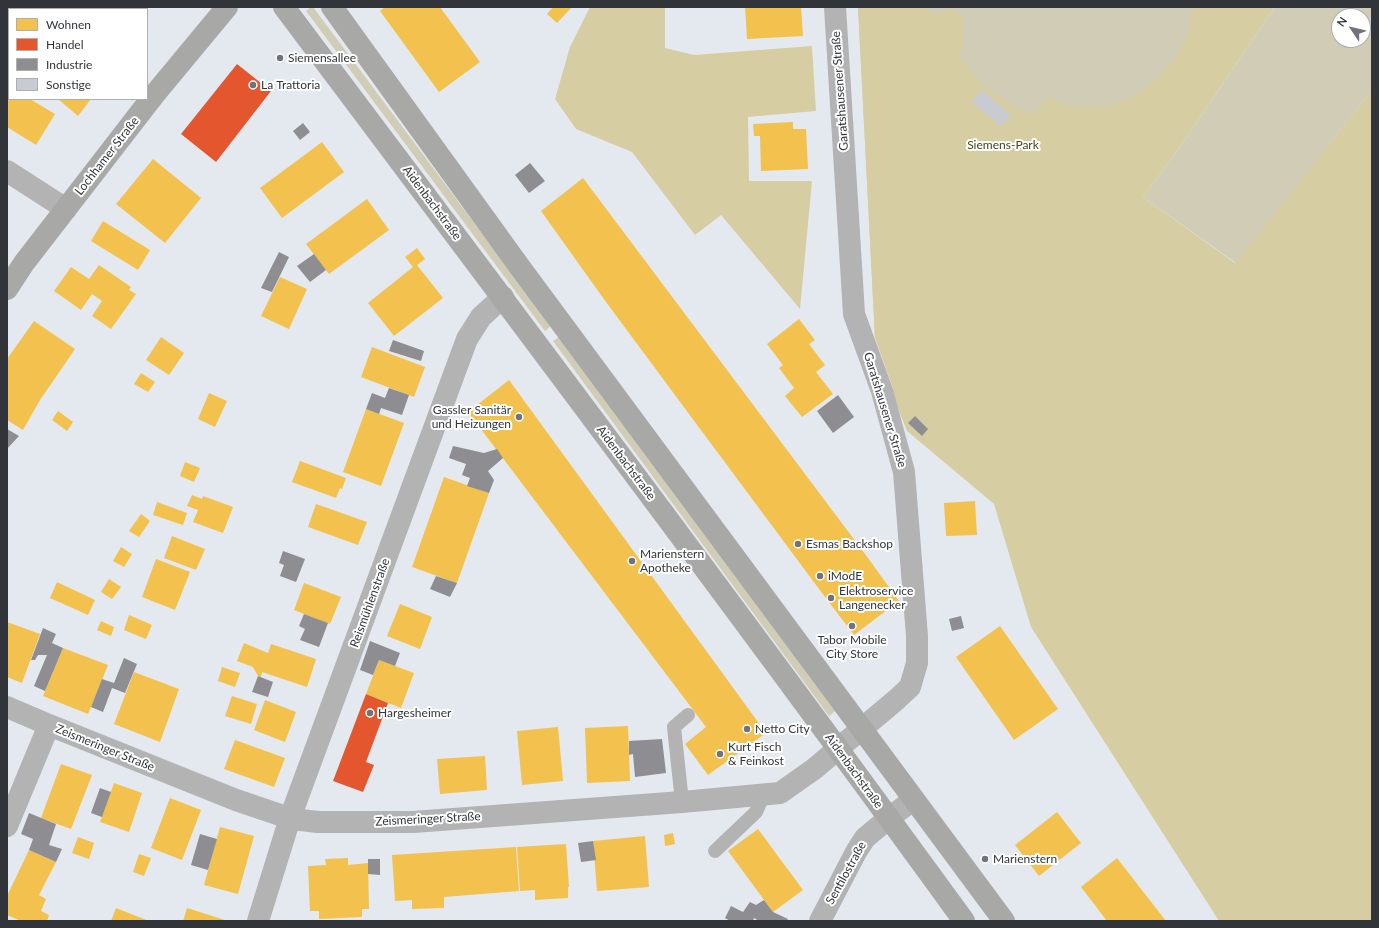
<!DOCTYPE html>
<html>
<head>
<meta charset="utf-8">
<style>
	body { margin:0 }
	#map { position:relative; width:1379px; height:928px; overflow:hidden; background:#e4e9f0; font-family:Lato,sans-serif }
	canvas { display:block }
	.frame { position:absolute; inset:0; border:8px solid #31353a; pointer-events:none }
	.legend { position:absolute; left:8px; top:8px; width:140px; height:92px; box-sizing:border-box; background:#fff; border:1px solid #adaeb0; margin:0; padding:5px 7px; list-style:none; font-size:12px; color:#31353a }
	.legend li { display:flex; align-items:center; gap:8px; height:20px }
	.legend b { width:20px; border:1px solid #adaeb0 }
	.north { position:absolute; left:1331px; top:8px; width:40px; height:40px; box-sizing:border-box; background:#fff; border:1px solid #adaeb0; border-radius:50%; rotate:305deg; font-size:11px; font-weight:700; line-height:16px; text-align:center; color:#31353a }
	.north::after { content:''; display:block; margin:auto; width:14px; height:18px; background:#70747a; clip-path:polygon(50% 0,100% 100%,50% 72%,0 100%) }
</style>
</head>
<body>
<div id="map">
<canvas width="1379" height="928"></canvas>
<div class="frame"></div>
<ul class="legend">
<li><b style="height:11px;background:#f2c14e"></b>Wohnen</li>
<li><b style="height:11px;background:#e4572e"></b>Handel</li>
<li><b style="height:11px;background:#8d8d92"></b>Industrie</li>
<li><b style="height:11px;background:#c8ccd2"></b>Sonstige</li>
</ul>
<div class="north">N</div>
</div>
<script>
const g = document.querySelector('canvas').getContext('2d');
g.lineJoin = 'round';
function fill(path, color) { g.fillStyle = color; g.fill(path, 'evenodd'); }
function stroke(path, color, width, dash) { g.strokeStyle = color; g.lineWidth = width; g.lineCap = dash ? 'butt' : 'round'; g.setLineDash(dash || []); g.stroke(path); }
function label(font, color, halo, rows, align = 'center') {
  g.font = font + ' Lato,sans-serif'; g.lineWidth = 4; g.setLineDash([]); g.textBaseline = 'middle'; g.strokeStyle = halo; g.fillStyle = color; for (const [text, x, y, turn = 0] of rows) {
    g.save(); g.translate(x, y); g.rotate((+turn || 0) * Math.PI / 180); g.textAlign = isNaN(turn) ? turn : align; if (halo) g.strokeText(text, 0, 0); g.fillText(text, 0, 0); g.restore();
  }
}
const green = new Path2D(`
	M311 7H313L551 326 545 331 306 11Z
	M858 7H1262L875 338Z
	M1275 7H1372V90L1236 263 1143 197 1179 148ZM1339 16H1363V40H1339Z
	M559 337 835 711 829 716 553 341Z`);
const forest = new Path2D(`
	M590 7H665V48L694 55 812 46 816 111 748 117 749 181H812L800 309 721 215 695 235 632 152 576 129 555 99 570 47Z
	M858 7H928L931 15 953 8 964 19 961 58 984 86 1030 115 1049 97 1069 105 1104 107 1133 97 1157 78 1177 56 1188 33 1193 7H1275L1179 148 1143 197 1235 263 1372 90V921H1219L1031 627 994 504 907 431 893 396V388L875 338Z`);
const homes = new Path2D(`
	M77 7H118L121 9H75Z
	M385 7H440L480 62 439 92 380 11Z
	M553 7H572L557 23 547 14Z
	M745 7H801L803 36 747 39Z
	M7 85 9 86V99H30L55 114 36 145 7 127Z
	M58 99H91L78 116Z
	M793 122V129H806L808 169 761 171 760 136H754L753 124Z
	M322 142 344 172 282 218 260 188Z
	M153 159 201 198 165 243 116 204Z
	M583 178 868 558 899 601 854 635 822 593 692 418 606 302 541 211Z
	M367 199 389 230 329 274 306 244Z
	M103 221 150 250 138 270 91 241Z
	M417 248 425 259 417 265 443 298 394 336 368 303 413 267 405 257Z
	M99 265 131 287 129 290 136 294 111 329 92 316 102 301 92 294 81 310 54 291 71 267 89 279Z
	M280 277 307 289 289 329 261 316Z
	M799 319 815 340 809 344 825 365 816 372 833 394 802 417 785 396 794 388 779 368 783 365 767 344Z
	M34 321 75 349 40 400 23 430 7 420V359Z
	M161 337 184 353 169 375 146 360Z
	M372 347 425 367 414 397 361 377Z
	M141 373 155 382 148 392 134 384Z
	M509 380 766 733 708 775 685 744 706 727 468 412Z
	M209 393 227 401 215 427 198 419Z
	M366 409 404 423 381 486 343 472Z
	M58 411 73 422 67 431 52 420Z
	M300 461 346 478 342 489 340 488 336 498 292 482Z
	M185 462 200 468 194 482 180 476Z
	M444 477 489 493 457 583 412 567Z
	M192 495 202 499 203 496 233 507 223 533 193 522 198 510 187 506Z
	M975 501 977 535 946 536 944 503Z
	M157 502 187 513 183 525 153 515Z
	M316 504 367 522 358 545 308 527Z
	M141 514 150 521 139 537 129 531Z
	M172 536 205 549 196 570 164 558Z
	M121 547 132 554 124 567 113 561Z
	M156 559 190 572 175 610 142 597Z
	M109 579 121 587 112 599 101 592Z
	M57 582 95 600 88 615 50 598Z
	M304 583 341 597 330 624 294 610Z
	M400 604 432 617 420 649 387 636Z
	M129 615 152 625 146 639 124 630Z
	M101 621 114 627 111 636 97 630Z
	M7 622 40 634 22 683 7 677Z
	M1000 626 1058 709 1014 740 956 657Z
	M244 643 268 653 271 644 316 659 307 687 262 672 261 677 258 676 253 667 237 661Z
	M63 648 108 665 88 714 43 696Z
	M379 660 414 673 401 708 366 694Z
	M222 667 240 673 235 687 218 681Z
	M134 672 179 689 160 742 114 724Z
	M232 696 257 704 251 724 225 716Z
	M265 700 296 712 285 742 254 730Z
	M628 726 630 781 587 783 585 728Z
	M558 727 563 781 522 785 517 731Z
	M235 740 285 758 274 787 224 769Z
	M485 756 487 790 440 794 437 759Z
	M61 764 92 775 71 829 41 818Z
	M114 783 142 793 129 832 100 822Z
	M170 798 201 810 182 860 151 848Z
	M1057 812 1081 843 1039 876 1015 845Z
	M220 827 254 836 238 894 204 885Z
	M758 829 803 890 773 912 728 851Z
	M673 833 675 844 665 846 664 835Z
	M645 836 649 887 597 891 593 841Z
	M78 837 94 843 89 859 72 853Z
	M566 844 569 887H568V898L535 900V890L520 891 517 847Z
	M516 847 519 891 444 897V908L412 909V900L395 901 392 855Z
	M29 850 56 862 39 895 46 899 41 911 49 915 47 921H21L7 915V896Z
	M139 854 151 858 144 876 133 872Z
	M348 858V865L368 863 369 909H362V917L319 919V911H310L308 866 326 865 325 859Z
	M1117 858 1166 921H1107L1081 887Z
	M116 908 149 921H111Z
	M187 908 228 921H183Z`);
const shops = new Path2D(`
	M237 64 271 91 216 162 181 134Z
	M366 694 388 703 366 762 374 765 363 792 333 781Z`);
const industry = new Path2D(`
	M303 123 310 132 300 140 293 131Z
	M530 163 545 181 529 193 515 175Z
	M279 252 289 257 272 292 261 288Z
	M314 254 326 270 310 282 297 266Z
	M393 340 424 351 421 361 389 351Z
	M389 388 409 395 402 415 381 408 379 414 366 409 372 393 385 398Z
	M838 395 854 417 833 433 817 411Z
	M915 416 928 429 922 436 908 423Z
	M7 429 19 436 7 449Z
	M453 446 484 453 497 449 503 458 488 471 494 480 489 493 467 486 470 478 462 475 466 464 449 458Z
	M283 551 305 559 296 582 280 576 284 565 279 563Z
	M436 576 457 583 450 597 430 589Z
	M304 614 328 623 319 647 300 640 305 629 299 626Z
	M961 616 964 628 952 631 949 619Z
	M43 628 56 634 52 643 63 648 45 691 34 686 47 655H38L35 660H31Z
	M370 641 400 653 395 666 379 660 373 675 360 670Z
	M124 658 137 664 125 693 112 688 103 712 91 707 102 679 114 683Z
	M258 676 273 682 268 697 252 692Z
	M662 739 666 773 635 777 633 754 629 755V741Z
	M100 788 111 792 102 817 91 813Z
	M29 813 56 824 49 845 62 849 56 862 29 850 33 839 21 834Z
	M200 834 217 839 208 870 191 865Z
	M593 841 596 860 581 862 578 843Z
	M368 859H380V875L368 874Z
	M764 900 773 912 788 919 787 921H759L754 918 753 921H730L725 918 731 906 743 912 750 902 756 905Z`);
const building = new Path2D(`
	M982 90 1011 115 1001 126 972 102Z`);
const lane = new Path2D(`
	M682 802 674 727 688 715
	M715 851 756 812 764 794`);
const street = new Path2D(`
	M7 171 66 209
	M7 707 49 725 236 800 292 819 318 822H413L682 802 780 793 814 769 896 700 910 687 917 663V636L904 472 882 391 854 314 835 7
	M7 826 49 725
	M258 921 290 818 467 339 481 317 503 297
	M820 921 856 852 865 838 889 818 913 800`);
const secondary = new Path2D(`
	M284 7C512 311 741 614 964 921
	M332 7 519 266 1004 921
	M7 289 24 263 154 95 227 7`);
const markers = [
	[280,58,4,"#70747a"],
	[253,85,4,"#70747a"],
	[519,417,4,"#70747a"],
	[798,544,4,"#70747a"],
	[632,561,4,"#70747a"],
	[820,576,4,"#70747a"],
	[831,598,4,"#70747a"],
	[852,626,4,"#70747a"],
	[370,713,4,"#70747a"],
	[747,729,4,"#70747a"],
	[720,754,4,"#70747a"],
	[985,859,4,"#70747a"]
];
const poiNames = [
	["Siemensallee",288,58],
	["La Trattoria",261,85],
	["Gassler Sanitär",511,410,"right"],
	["und Heizungen",511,424,"right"],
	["Esmas Backshop",806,544],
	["Marienstern",640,554],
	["Apotheke",640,568],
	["iModE",828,576],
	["Elektroservice",839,591],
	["Langenecker",839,605],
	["Tabor Mobile",852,640,"center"],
	["City Store",852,654,"center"],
	["Hargesheimer",378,713],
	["Netto City",755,729],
	["Kurt Fisch",728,747],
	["& Feinkost",728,761],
	["Marienstern",993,859]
];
const streetNames = [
	["Garatshausener Straße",840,91,-94],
	["Lochhamer Straße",107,156,-52],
	["Aidenbachstraße",432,203,53],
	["Garatshausener Straße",885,410,73],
	["Aidenbachstraße",626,463,53],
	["Reismühlenstraße",370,603,-70],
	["Zeismeringer Straße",105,748,22],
	["Aidenbachstraße",854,771,54],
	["Zeismeringer Straße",428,819,-3],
	["Sentilostraße",846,873,-61]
];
const parkNames = [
	["Siemens-Park",1003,145]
];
fill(green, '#d1ccb5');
fill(forest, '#d6cea2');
fill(homes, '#f2c14e');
fill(shops, '#e4572e');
fill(industry, '#8d8d92');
fill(building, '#c8ccd2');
stroke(lane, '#b2b3b2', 14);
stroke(street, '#b2b3b2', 22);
stroke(secondary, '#a8a8a7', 22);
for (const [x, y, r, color] of markers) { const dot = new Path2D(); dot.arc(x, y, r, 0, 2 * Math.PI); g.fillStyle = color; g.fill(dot); stroke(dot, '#fff', 1.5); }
label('12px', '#31353a', '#fff', poiNames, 'left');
label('12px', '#31353a', '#fff', streetNames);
label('12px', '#49411c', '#fff', parkNames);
</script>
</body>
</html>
